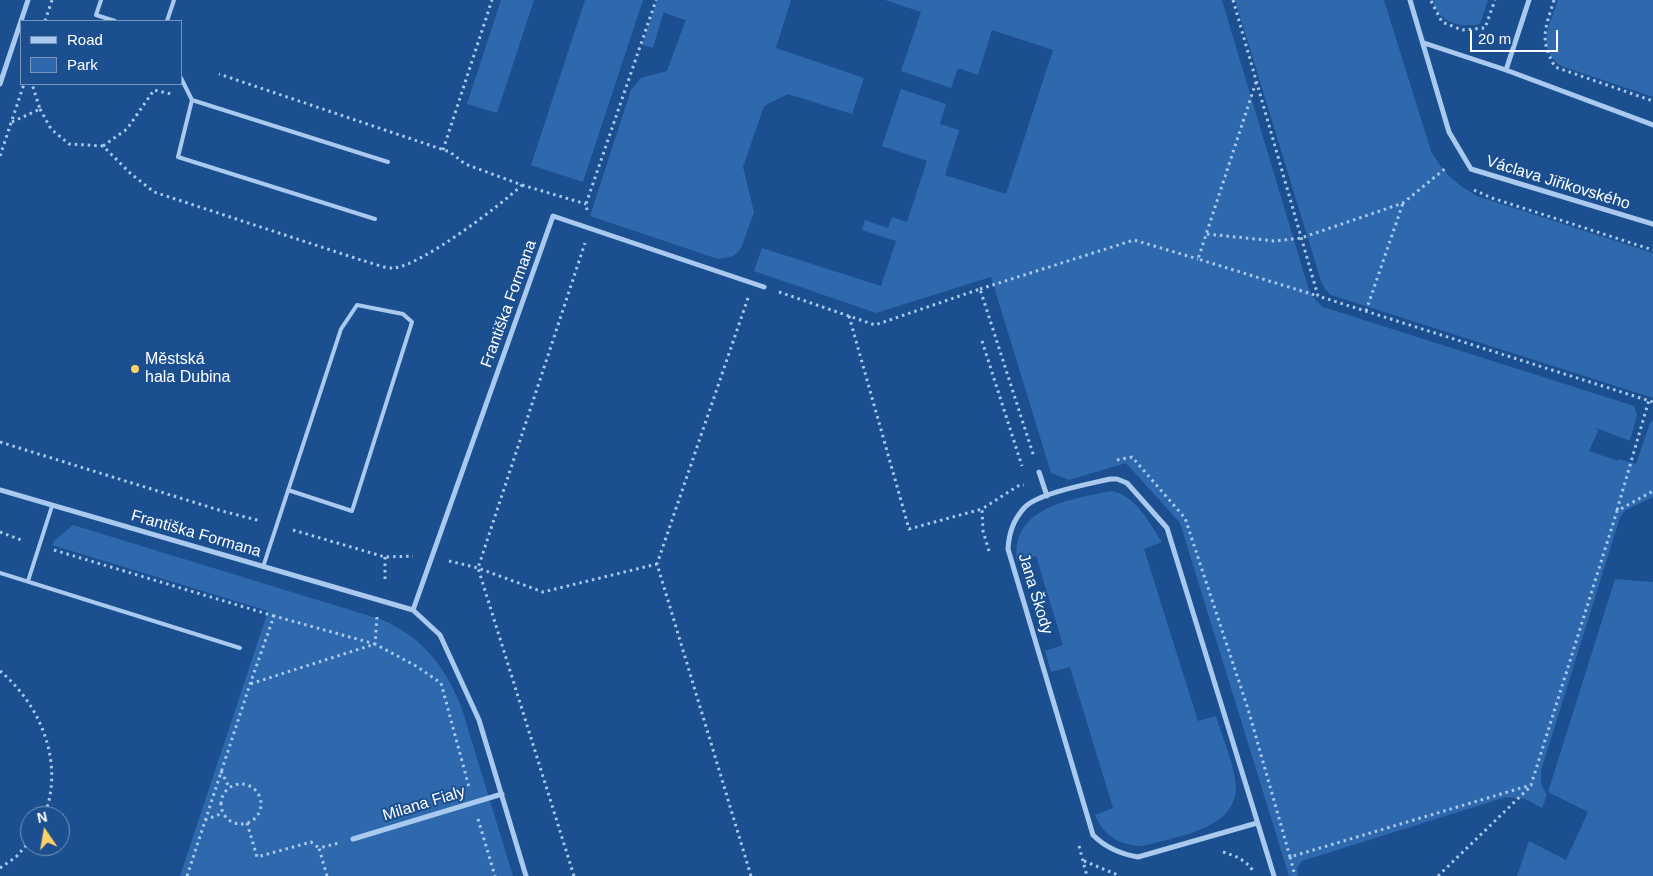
<!DOCTYPE html>
<html>
<head>
<meta charset="utf-8">
<style>
	body { margin:0 }
	#map { position:relative; width:1653px; height:876px; overflow:hidden; background:#1b4f8f; font-family:Arial,sans-serif }
	canvas { display:block }
	.legend { position:absolute; left:20px; top:20px; width:162px; height:65px; box-sizing:border-box; background:#1b4f8f; border:1px solid #7695bc; margin:0; padding:6px 9px; list-style:none; font-size:15px; color:#fff }
	.legend li { display:flex; align-items:center; gap:10px; height:25px }
	.legend b { width:25px; border:1px solid #7695bc }
	.north { position:absolute; left:20px; top:806px; width:50px; height:50px; box-sizing:border-box; background:#1b4f8f; border:1px solid #7695bc; border-radius:50%; rotate:348deg; font-size:14px; font-weight:700; line-height:20px; text-align:center; color:#fff }
	.north::after { content:''; display:block; margin:auto; width:18px; height:22px; background:#ffd166; clip-path:polygon(50% 0,100% 100%,50% 72%,0 100%) }
	.scale { position:absolute; left:1470px; top:30px; width:88px; height:22px; box-sizing:border-box; border:2px solid #fff; border-top:0; padding-left:6px; font-size:15px; line-height:18px; white-space:nowrap; color:#fff; -webkit-text-stroke:4px #1b4f8f; paint-order:stroke }
</style>
</head>
<body>
<div id="map">
<canvas width="1653" height="876"></canvas>
<ul class="legend">
<li><b style="height:6px;background:#a9c9ee"></b>Road</li>
<li><b style="height:14px;background:#2e69ad"></b>Park</li>
</ul>
<div class="north">N</div>
<div class="scale">20 m</div>
</div>
<script>
const g = document.querySelector('canvas').getContext('2d');
g.lineJoin = 'round';
function fill(path, color) { g.fillStyle = color; g.fill(path, 'evenodd'); }
function stroke(path, color, width, dash) { g.strokeStyle = color; g.lineWidth = width; g.lineCap = dash ? 'butt' : 'round'; g.setLineDash(dash || []); g.stroke(path); }
function label(font, color, halo, rows, align = 'center') {
  g.font = font + ' Arial,sans-serif'; g.lineWidth = 4; g.setLineDash([]); g.textBaseline = 'middle'; g.strokeStyle = halo; g.fillStyle = color; for (const [text, x, y, turn = 0] of rows) {
    g.save(); g.translate(x, y); g.rotate((+turn || 0) * Math.PI / 180); g.textAlign = isNaN(turn) ? turn : align; if (halo) g.strokeText(text, 0, 0); g.fillText(text, 0, 0); g.restore();
  }
}
const green = new Path2D(`
	M501 0H534L497 113 467 104Z
	M585 0H643L583 182 531 165Z
	M657 0H791L776 48 864 78 852 114 788 94 764 106 743 167 754 212 742 246 738 252 733 256 718 259 590 216 631 90 641 78 667 71 686 19 685 20 665 13 664 11 653 48 642 45Z
	M885 0H1222L1308 287C1312 296 1316 301 1323 307L1634 406 1637 415 1630 441 1596 428 1598 431 1589 451 1618 461 1619 459 1636 464 1650 423 1653 420V497L1626 510 1620 517 1541 771V784L1547 795 1542 808 1525 799 1506 797 1302 861 1297 868 1298 876H1289L1180 523 1126 463 1069 480 1051 473 991 277 876 313 754 271 762 248 881 286 896 241 862 230 865 220 888 228 892 217 907 222 927 161 882 146 901 89 946 104 940 124 959 130 945 175 1006 194 1053 50 992 30 978 75 958 68 951 88 901 71 921 12Z
	M1235 0H1384L1431 151C1444 174 1455 183 1477 196L1653 253V398L1331 295 1325 289 1321 281Z
	M1432 0H1488L1480 24C1459 28 1439 23 1432 0Z
	M1558 0H1653V97L1561 66C1535 48 1550 24 1558 0Z
	M1111 491C1136 495 1149 523 1162 542L1144 549 1198 721 1216 716C1222 736 1232 759 1235 779 1244 829 1177 836 1143 846 1120 846 1104 836 1095 815L1113 808 1070 667 1051 672 1045 651 1063 645 1036 556 1017 561C1010 507 1072 499 1111 491Z
	M73 525 383 620C424 639 444 665 461 706L513 876H180L268 611 52 545 55 540Z
	M1615 579 1653 582V876H1517L1529 841 1566 860 1588 812 1548 792Z`);
const path = new Path2D(`
	M1233 0 1318 296 1653 402
	M1554 0C1545 30 1539 38 1555 67L1653 101
	M1431 1 1442 22 1462 30 1485 28 1495 0
	M45 21 52 0
	M1256 82 1198 259 1318 296
	M40 109 51 129 69 144 103 146 130 173 154 192 361 260C369 262 386 269 394 268 422 265 501 205 522 185L465 164 450 152 219 74
	M12 122 40 109 32 84
	M103 146 127 129 154 90 171 94
	M443 150 492 0
	M0 156 24 84
	M522 185 586 204
	M1474 190 1492 198 1653 250
	M587 210 586 204 656 0
	M1207 234 1275 241 1301 238 1403 203 1447 167
	M980 289 1134 240 1198 259
	M779 292 875 325 980 289 1034 457
	M748 298 657 564 751 876
	M1366 311 1403 203
	M849 316 909 529 982 509
	M982 341 1022 466
	M0 442 222 511 261 521
	M1117 460 1132 457 1185 518 1248 709 1290 857 1531 785 1617 511 1653 491
	M1617 510 1649 400
	M293 530 385 557 413 556
	M0 532 24 541
	M54 550 274 616
	M989 551 983 531 982 509 1018 486 1024 485
	M385 557V583
	M449 561 478 568 543 592 657 564
	M377 617 375 644 416 666 441 683 469 787
	M0 671C41 705 65 764 44 816
	M221 771 229 787
	M221 804a20 20 0 1 1 40 0a20 20 0 1 1-40 0Z
	M478 819 495 876
	M205 820 223 813
	M247 823 257 857 311 842 319 848
	M1079 846 1087 876
	M1223 852C1236 856 1246 860 1253 871
	M1290 857 1295 876
	M1084 861 1120 876
	M0 868 16 857 30 841
	M187 876 250 684 274 616 375 644 250 684
	M327 876 319 848 339 843
	M574 876 478 568 585 243
	M1438 876 1531 786`);
const service = new Path2D(`
	M101 0 96 15 115 21
	M167 21 174 0
	M181 78 192 100
	M375 219 178 157 192 100 388 162
	M263 567 341 329 357 305 403 314 412 322 352 511 288 490
	M0 573 240 648
	M28 581 52 506`);
const minor = new Path2D(`
	M1410 0 1449 132 1471 169 1653 224
	M1424 43 1506 70 1653 125
	M1506 70 1529 0
	M0 84 28 0
	M1039 472 1047 496
	M0 490 413 610 440 635 479 720 526 876
	M413 610 553 216 764 287
	M1257 823 1138 857C1120 854 1106 848 1093 835L1008 549C1009 533 1013 520 1025 507 1039 493 1089 484 1110 479H1117L1127 483 1167 528 1274 876
	M353 839 502 794`);
const markers = [
	[135,369,5,"#ffd166"]
];
const streetNames = [
	["Václava Jiřikovského",1558,183,17],
	["Františka Formana",509,304,-70],
	["Františka Formana",196,534,16],
	["Jana Škody",1035,594,73],
	["Milana Fialy",424,804,-17]
];
const poiNames = [
	["Městská",145,360],
	["hala Dubina",145,378]
];
fill(green, '#2e69ad');
stroke(path, '#a9c9ee', 3, [2.5, 4]);
stroke(service, '#a9c9ee', 4);
stroke(minor, '#a9c9ee', 5);
for (const [x, y, r, color] of markers) { const dot = new Path2D(); dot.arc(x, y, r, 0, 2 * Math.PI); g.fillStyle = color; g.fill(dot); stroke(dot, '#1b4f8f', 2); }
label('16px', '#fff', '#1b4f8f', streetNames);
label('16px', '#fff', '#1b4f8f', poiNames, 'left');
</script>
</body>
</html>
